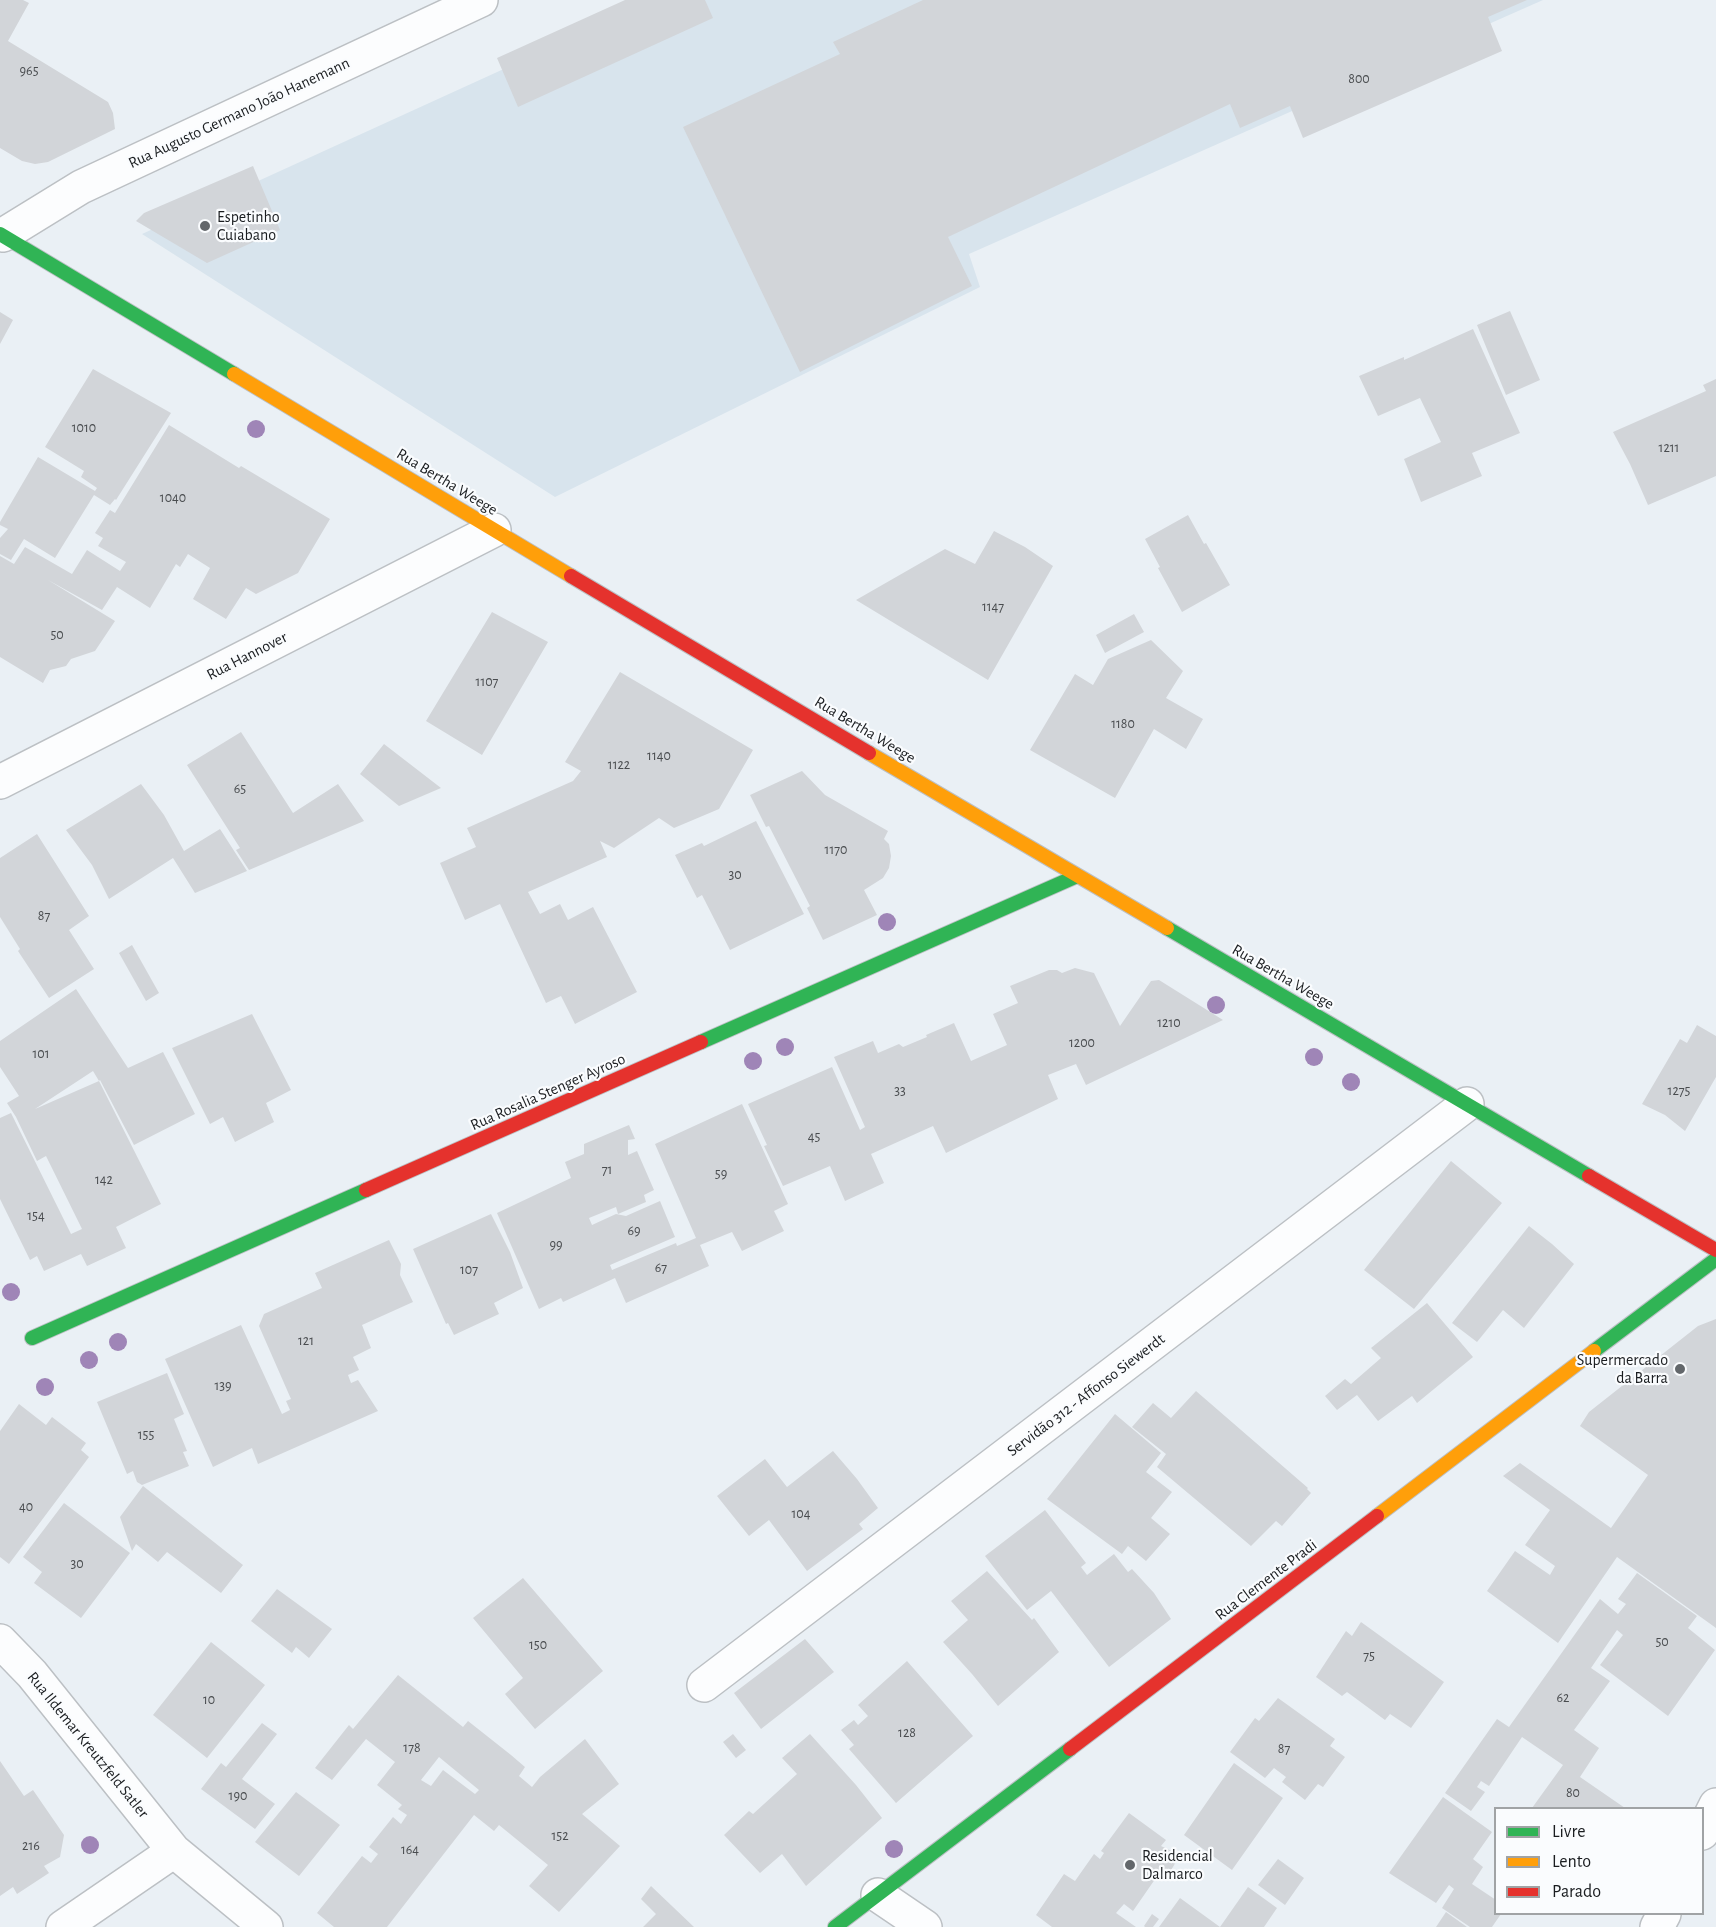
<!DOCTYPE html>
<html>
<head>
<meta charset="utf-8">
<style>
	body { margin:0 }
	#map { position:relative; width:1716px; height:1927px; overflow:hidden; background:#eaf0f5; font-family:"Alegreya Sans",sans-serif }
	canvas { display:block }
	.legend { position:absolute; left:1494px; top:1807px; width:210px; height:108px; box-sizing:border-box; background:#fafcfe; border:2px solid #a0a3a5; margin:0; padding:8px 10px; list-style:none; font-size:18px; color:#1a1d20 }
	.legend li { display:flex; align-items:center; gap:12px; height:30px }
	.legend b { width:30px; border:2px solid #a0a3a5 }
</style>
</head>
<body>
<div id="map">
<canvas width="1716" height="1927"></canvas>
<ul class="legend">
<li><b style="height:8px;background:#30b455"></b>Livre</li>
<li><b style="height:8px;background:#ff9f0a"></b>Lento</li>
<li><b style="height:8px;background:#e5322d"></b>Parado</li>
</ul>
</div>
<script>
const g = document.querySelector('canvas').getContext('2d');
g.lineJoin = 'round';
function fill(path, color) { g.fillStyle = color; g.fill(path, 'evenodd'); }
function stroke(path, color, width, dash) { g.strokeStyle = color; g.lineWidth = width; g.lineCap = dash ? 'butt' : 'round'; g.setLineDash(dash || []); g.stroke(path); }
function label(font, color, halo, rows, align = 'center') {
  g.font = font + ' "Alegreya Sans",sans-serif'; g.lineWidth = 4.5; g.setLineDash([]); g.textBaseline = 'middle'; g.strokeStyle = halo; g.fillStyle = color; for (const [text, x, y, turn = 0] of rows) {
    g.save(); g.translate(x, y); g.rotate((+turn || 0) * Math.PI / 180); g.textAlign = isNaN(turn) ? turn : align; if (halo) g.strokeText(text, 0, 0); g.fillText(text, 0, 0); g.restore();
  }
}
const built = new Path2D(`
	M655 0H1543L969 254 980 287 555 497 142 234Z`);
const building = new Path2D(`
	M0 0H23L29 3 8 41 108 102 113 113 115 129 48 162 35 164 22 161 0 148Z
	M625 0H705L713 18 518 107 497 58Z
	M923 0H1527L1488 17 1502 51 1303 138 1290 106 1240 128 1230 104 948 237 972 286 800 372 683 127 840 54 833 42Z
	M253 166 280 230 207 263 136 221 144 213Z
	M1510 311 1540 380 1506 395 1477 325Z
	M0 312 13 320 0 344Z
	M1473 329 1520 433 1472 453 1482 476 1421 502 1404 459 1441 442 1420 398 1378 416 1359 376 1404 357V360Z
	M93 369 171 413 116 500 115 499 110 505 94 495 55 558 24 539 11 560 0 554V538L8 529 0 525V522L38 457 95 491 97 488 81 477 84 471 45 447Z
	M1716 379V476L1648 505 1630 464 1613 432 1706 391 1703 385Z
	M169 425 239 468 241 466 330 519 298 573 256 594 246 588 226 619 193 599 210 568 188 554 180 567 176 564 150 608 117 587 102 610 48 580 115 621 95 651 71 659 66 666 50 670 43 683 0 657V556L14 564 25 547 72 574 87 550 120 571 126 562 98 546 103 538 95 533 110 510 115 513Z
	M1188 515 1204 544 1206 543 1230 585 1182 612 1158 568 1160 567 1145 539Z
	M994 531 1025 547 1053 566 988 680 856 600 945 549 975 564Z
	M492 612 548 642 482 755 426 721Z
	M1134 614 1144 632 1105 653 1096 635Z
	M1151 640 1183 671 1166 698 1203 719 1186 749 1154 729 1115 798 1030 750 1075 674 1093 685 1108 659Z
	M620 672 753 750 719 809 674 828 659 818 614 848 600 841 607 857 528 892 540 914 560 904 568 920 593 907 637 992 575 1024 561 996 546 1003 500 904 465 920 440 863 476 847 467 828 573 781 581 771 565 762Z
	M241 732 293 813 338 784 364 821 249 870 236 850 240 848 187 765Z
	M384 744 441 788 399 806 360 774Z
	M802 771 825 795 888 831 884 839 889 844 891 856 889 868 883 878 864 890 877 915 823 940 807 908 810 906 769 826 766 827 750 795Z
	M141 784 164 815 184 851 220 829 247 871 195 893 173 858 109 899 92 865 66 830Z
	M756 821 804 914 730 950 702 895 697 898 675 855 702 843 704 846Z
	M37 834 89 916 69 930 94 969 49 998 18 951 20 949 0 917V858Z
	M132 945 159 993 146 1001 119 953Z
	M1075 968 1094 973 1120 1026 1151 981 1159 980 1223 1020 1086 1085 1076 1064 1048 1075 1058 1099 946 1153 933 1126 871 1154 884 1183 845 1201 830 1166 783 1186 764 1146 767 1145 748 1104 832 1067 860 1130 865 1127 834 1057 873 1041 878 1053 899 1044 903 1047 927 1037 926 1035 954 1023 971 1061 1007 1045 993 1014 1018 1003 1010 986 1049 970H1057L1062 973Z
	M76 989 128 1068 163 1052 195 1114 134 1145 100 1080 99 1081 93 1071 35 1109 99 1081 161 1204 116 1227 126 1248 87 1266 81 1254 44 1271 37 1256 30 1260 0 1199V1118L11 1113 71 1234 82 1229 46 1156 37 1161 16 1117 7 1103 19 1096 0 1067V1041Z
	M252 1014 291 1090 266 1103 274 1122 235 1142 223 1117 210 1124 172 1048Z
	M1697 1025 1716 1036V1077L1685 1131 1665 1115 1642 1104 1680 1039 1687 1043Z
	M742 1104 788 1204 774 1211 784 1231 742 1251 732 1232 700 1245 709 1266 626 1303 615 1278 563 1302 561 1298 539 1309 497 1213 571 1178 565 1162 584 1154V1144L629 1125 635 1139 628 1140V1155L637 1151 654 1190 644 1195 646 1202 618 1214 616 1207 589 1218 592 1225 616 1214 626 1216 660 1201 675 1237 610 1265 612 1270 676 1243 677 1246 696 1238 655 1144Z
	M1451 1161 1502 1203 1414 1309 1364 1270Z
	M491 1214 510 1252 523 1288 494 1303 499 1314 454 1335 448 1323 446 1324 413 1249Z
	M1529 1226 1552 1244 1574 1264 1524 1328 1503 1310 1477 1342 1452 1323Z
	M389 1240 401 1264 400 1275 413 1302 362 1325 371 1348 353 1357 359 1370 348 1375 351 1383 358 1380 378 1411 258 1464 252 1448 213 1467 165 1359 241 1325 282 1414 290 1410 286 1401 291 1399 259 1326 264 1314 322 1288 315 1273Z
	M1427 1303 1473 1357 1417 1403 1412 1396 1378 1421 1357 1395 1337 1410 1325 1396 1345 1379 1351 1384 1381 1358 1371 1348Z
	M1716 1319V1628L1617 1557 1558 1643 1487 1591 1515 1551 1550 1575 1555 1566 1525 1545 1550 1510 1503 1476 1520 1463 1611 1528 1648 1475 1580 1426 1589 1412 1698 1326Z
	M167 1373 184 1414 174 1419 187 1451 183 1452 189 1466 142 1485 137 1482 133 1471 127 1474 97 1402Z
	M1196 1391 1308 1488 1307 1489 1311 1493 1282 1526 1276 1521 1251 1546 1157 1467 1166 1454 1132 1427 1153 1403 1171 1418Z
	M19 1404 46 1425 52 1417 86 1443 81 1450 89 1457 9 1564 0 1557V1431Z
	M1115 1414 1161 1453 1146 1472 1172 1492 1151 1518 1170 1534 1146 1561 1128 1546 1122 1554 1047 1499Z
	M833 1451 857 1479 878 1508 859 1524 863 1529 807 1571 769 1520 749 1536 717 1496 765 1459 787 1487Z
	M143 1486 243 1565 221 1593 167 1552 158 1562 136 1544 132 1551 120 1517Z
	M64 1503 130 1553 81 1618 34 1583 42 1572 23 1557Z
	M1045 1510 1086 1563 1081 1567 1087 1575 1114 1554 1128 1572 1132 1569 1154 1593 1171 1619 1109 1667 1051 1591 1027 1610 985 1556Z
	M987 1571 1032 1620 1034 1618 1059 1652 998 1706 972 1674 943 1642 968 1620 951 1601Z
	M1637 1573 1697 1616 1688 1628 1715 1650 1668 1716 1600 1665 1623 1635 1617 1630 1591 1668 1610 1681 1574 1730 1599 1748 1580 1777 1625 1808H1532L1563 1765 1522 1737 1489 1786 1481 1781 1477 1787 1485 1792 1471 1811 1445 1793 1497 1719 1509 1727 1600 1599 1618 1614 1626 1604 1618 1599Z
	M523 1578 603 1671 535 1729 505 1694 523 1678 473 1618Z
	M277 1589 332 1629 309 1658 296 1647 292 1653 251 1621Z
	M1361 1622 1444 1682 1411 1728 1390 1714 1385 1720 1347 1692 1342 1696 1316 1677 1346 1631 1352 1636Z
	M805 1639 834 1672 761 1729 734 1693Z
	M211 1642 265 1685 207 1758 153 1715Z
	M907 1661 973 1736 896 1803 849 1749 854 1745 841 1730 854 1720 858 1725 868 1716 858 1705Z
	M398 1675 463 1727 468 1721 511 1755 525 1767 519 1776 532 1787 540 1777 585 1739 619 1784 582 1814 620 1846 559 1912 529 1886 548 1865 499 1825 494 1831 474 1815 387 1927H334L317 1913 362 1856 371 1863 378 1854 369 1847 393 1817 401 1824 407 1815 398 1809 402 1805 377 1785 395 1762 366 1739 332 1780 315 1768 349 1725 353 1729ZM439 1757 479 1790 475 1794 443 1770 431 1786 421 1780Z
	M1278 1698 1335 1739 1330 1746 1345 1757 1323 1787 1318 1784 1305 1800 1282 1782 1286 1777 1274 1768 1265 1778 1230 1752 1255 1718 1259 1721Z
	M262 1723 277 1734 242 1779 275 1804 255 1829 201 1789 221 1763 226 1767Z
	M733 1734 746 1750 736 1758 723 1742Z
	M810 1734 856 1785 882 1818 806 1886 782 1854 760 1873 724 1835 749 1811 753 1814 797 1774 782 1758Z
	M0 1761 24 1796 33 1790 64 1835 60 1857 44 1866 49 1873 17 1894 13 1887 0 1896Z
	M1234 1763 1283 1798 1232 1870 1184 1835Z
	M296 1792 340 1825 299 1876 255 1842Z
	M1443 1797 1492 1832 1473 1859 1483 1867 1472 1884 1496 1900V1914H1501L1492 1927H1470L1442 1908 1454 1889 1449 1885 1436 1903 1389 1873Z
	M1129 1813 1166 1840 1161 1846 1180 1855 1167 1877 1160 1872 1133 1911 1124 1904 1116 1913 1136 1927H1052L1036 1915 1064 1874 1075 1881 1094 1854 1100 1859 1104 1853 1101 1851Z
	M1278 1859 1304 1878 1285 1905 1258 1885Z
	M651 1886 694 1927H643L656 1914 641 1899Z
	M1248 1887 1277 1908 1264 1927H1159L1180 1898 1220 1927Z
	M1446 1912 1467 1927H1436Z
	M1152 1914 1159 1919 1153 1927H1145L1144 1926Z`);
const street = new Path2D(`
	M3 235 81 187 481 0
	M0 782 494 530
	M0 1641 32 1674 174 1851
	M704 1685 1467 1104
	M1702 1833 1716 1805
	M878 1895 925 1927
	M63 1927 174 1851 266 1927
	M1657 1927 1664 1914`);
const fast = new Path2D(`
	M0 234 234 374
	M1167 928 1589 1176
	M701 1042 1077 876
	M32 1338 366 1190
	M1594 1351 1716 1259
	M835 1927 1070 1749`);
const slow = new Path2D(`
	M234 374 571 576
	M869 753 1167 928
	M1377 1516 1594 1351`);
const jam = new Path2D(`
	M571 576 869 753
	M1589 1176 1716 1250
	M366 1190 701 1042
	M1070 1749 1377 1516`);
const trees = [
	[256,429],
	[887,922],
	[1216,1005],
	[785,1047],
	[1314,1057],
	[753,1061],
	[1351,1082],
	[11,1292],
	[118,1342],
	[89,1360],
	[45,1387],
	[90,1845],
	[894,1849]
];
const markers = [
	[205,226,6,"#63676b"],
	[1680,1369,6,"#63676b"],
	[1130,1865,6,"#63676b"]
];
const numberNames = [
	["965",29,71],
	["800",1359,79],
	["1010",84,428],
	["1211",1669,448],
	["1040",173,498],
	["1147",993,607],
	["50",57,635],
	["1107",487,682],
	["1180",1123,724],
	["1140",659,756],
	["1122",619,765],
	["65",240,789],
	["1170",836,850],
	["30",735,875],
	["87",44,916],
	["1210",1169,1023],
	["1200",1082,1043],
	["101",41,1054],
	["33",900,1091],
	["1275",1679,1091],
	["45",814,1137],
	["71",607,1170],
	["59",721,1174],
	["142",104,1180],
	["154",36,1216],
	["69",634,1231],
	["99",556,1245],
	["67",661,1268],
	["107",469,1270],
	["121",306,1341],
	["139",223,1386],
	["155",146,1435],
	["40",26,1507],
	["104",801,1514],
	["30",77,1564],
	["50",1662,1642],
	["150",538,1645],
	["75",1369,1656],
	["62",1563,1698],
	["10",209,1700],
	["128",907,1733],
	["178",412,1748],
	["87",1284,1749],
	["80",1573,1793],
	["190",238,1796],
	["152",560,1836],
	["216",31,1846],
	["164",410,1850]
];
const streetNames = [
	["Rua Augusto Germano João Hanemann",239,113,-25],
	["Rua Bertha Weege",447,482,31],
	["Rua Hannover",247,656,-27],
	["Rua Bertha Weege",865,730,31],
	["Rua Bertha Weege",1283,977,30],
	["Rua Rosalia Stenger Ayroso",548,1092,-24],
	["Servidão 312 - Affonso Siewerdt",1086,1395,-37],
	["Rua Clemente Pradi",1266,1580,-37],
	["Rua Ildemar Kreutzfeld Satler",88,1745,51]
];
const poiNames = [
	["Espetinho",217,217],
	["Cuiabano",217,235],
	["Supermercado",1668,1360,"right"],
	["da Barra",1668,1378,"right"],
	["Residencial",1142,1856],
	["Dalmarco",1142,1874]
];
fill(built, '#d8e4ed');
fill(building, '#d2d5d9');
stroke(street, '#bcc0c4', 36);
stroke(fast, '#bcc0c4', 16);
stroke(slow, '#bcc0c4', 16);
stroke(jam, '#bcc0c4', 16);
stroke(street, '#fcfdfe', 33);
stroke(fast, '#30b455', 14);
stroke(slow, '#ff9f0a', 14);
stroke(jam, '#e5322d', 14);
g.fillStyle = '#9f85b7';
for (const [x, y] of trees) { g.beginPath(); g.arc(x, y, 9, 0, 2 * Math.PI); g.fill(); }
for (const [x, y, r, color] of markers) { const dot = new Path2D(); dot.arc(x, y, r, 0, 2 * Math.PI); g.fillStyle = color; g.fill(dot); stroke(dot, '#fafcfe', 2); }
label('14px', '#494c4f', null, numberNames);
label('16px', '#1a1d20', '#fafcfe', streetNames);
label('16px', '#1a1d20', '#fafcfe', poiNames, 'left');
</script>
</body>
</html>
